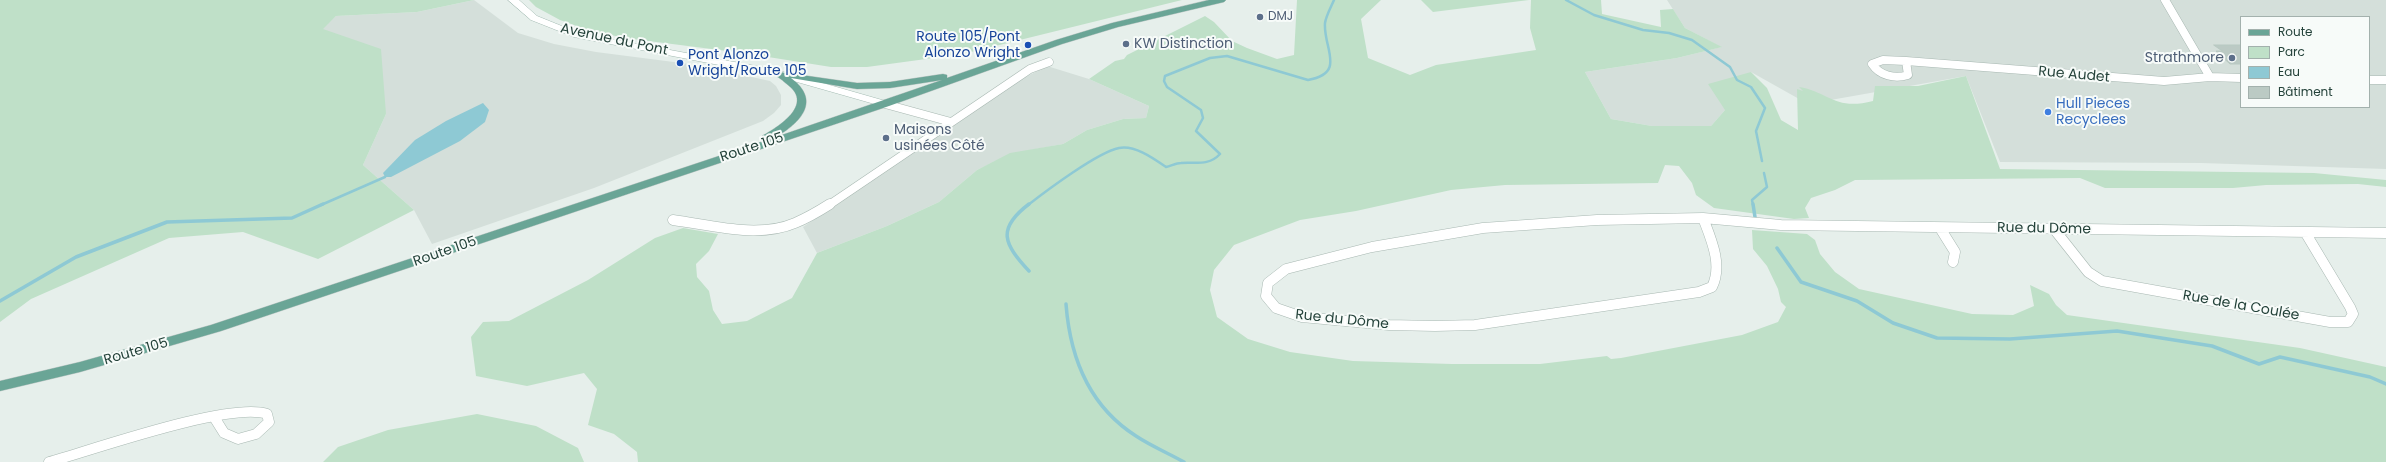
<!DOCTYPE html>
<html>
<head>
<meta charset="utf-8">
<style>
	body { margin:0 }
	#map { position:relative; width:2386px; height:462px; overflow:hidden; background:#e6efeb; font-family:Poppins,sans-serif }
	canvas { display:block }
	.legend { position:absolute; left:2240px; top:16px; width:130px; height:92px; box-sizing:border-box; background:#f7fbf9; border:1px solid #a3b1ad; margin:0; padding:5px 7px; list-style:none; font-size:12px; color:#24423a }
	.legend li { display:flex; align-items:center; gap:8px; height:20px }
	.legend b { width:20px; border:1px solid #a3b1ad }
</style>
</head>
<body>
<div id="map">
<canvas width="2386" height="462"></canvas>
<ul class="legend">
<li><b style="height:5px;background:#6aa596"></b>Route</li>
<li><b style="height:11px;background:#bfe0c8"></b>Parc</li>
<li><b style="height:11px;background:#8ec9d4"></b>Eau</li>
<li><b style="height:11px;background:#bbcac4"></b>Bâtiment</li>
</ul>
</div>
<script>
const g = document.querySelector('canvas').getContext('2d');
g.lineJoin = 'round';
function fill(path, color) { g.fillStyle = color; g.fill(path, 'evenodd'); }
function stroke(path, color, width, dash) { g.strokeStyle = color; g.lineWidth = width; g.lineCap = dash ? 'butt' : 'round'; g.setLineDash(dash || []); g.stroke(path); }
function label(font, color, halo, rows, align = 'center') {
  g.font = font + ' Poppins,sans-serif'; g.lineWidth = 4; g.setLineDash([]); g.textBaseline = 'middle'; g.strokeStyle = halo; g.fillStyle = color; for (const [text, x, y, turn = 0] of rows) {
    g.save(); g.translate(x, y); g.rotate((+turn || 0) * Math.PI / 180); g.textAlign = isNaN(turn) ? turn : align; if (halo) g.strokeText(text, 0, 0); g.fillText(text, 0, 0); g.restore();
  }
}
const built = new Path2D(`
	M474 0 518 33 554 44 596 52 697 65 770 81 776 86 781 95V105L774 113 763 121 594 188 432 244 414 210 363 165 386 114 322 29 336 16 417 12Z
	M1667 0H2386V169L2201 163 2000 162 1966 76 1808 104 1751 72 1725 110 1711 126H1652L1611 119 1585 72 1677 58 1721 47 1685 28ZM2241 17H2369V107H2241Z
	M1047 66 1089 79 1149 106 1146 118 1123 119 1087 130 1063 144 1010 154 977 170 939 202 887 226 817 253 803 227 1020 80Z`);
const green = new Path2D(`
	M0 0H474L417 12 336 16 323 29 381 49 386 114 363 165 414 210 318 259 243 232 169 238 31 299 0 322Z
	M529 0H1182L963 54 867 67H831L743 53 625 38 588 30 560 20 536 7Z
	M1297 0H1381L1361 19 1368 58 1410 75 1436 65 1536 50 1530 28 1531 0H1601L1602 14 1661 27 1660 10 1673 9 1685 28 1722 47 1677 58 1585 72 1611 119 1652 126H1711L1725 110 1708 84 1751 72 1767 88 1781 120 1798 130 1797 89 1803 91 1799 87C1829 92 1835 111 1873 101L1875 86H1918L1966 76 2000 169 2314 173 2386 180V187L2358 184 2266 185 2233 188H2105L2080 178 1855 180 1835 190 1811 198 1805 208 1809 218 1794 219 1714 208 1696 195 1692 183 1679 166 1665 165 1658 183 1505 185 1451 190 1356 211 1300 220 1234 245 1214 270 1210 290 1217 317 1248 339 1290 352 1353 361 1452 364H1540L1607 356 1611 359 1621 358 1742 335 1778 322 1786 307 1781 302 1778 289 1767 266 1753 249 1752 230 1807 234 1815 240 1820 254 1835 272 1859 289 1972 314 2013 315 2034 306 2030 285 2049 294 2056 305 2067 315 2300 348 2386 367V462H638L637 452 614 434 588 425 597 389 584 373 527 386 476 376 471 337 483 322 509 321 588 280 655 238 683 228 718 234 709 251 696 264 697 277 709 291 713 310 722 324 747 321 792 298 817 253 887 226 939 202 977 170 1010 153 1063 144 1087 130 1123 119 1146 118 1149 106 1089 79 1115 61 1124 59 1127 55 1205 16 1214 22 1232 41 1247 48 1277 59 1294 55Z
	M1421 0H1529L1433 12Z
	M477 414 536 426 578 448 584 462H323L338 447 388 430Z`);
const water = new Path2D(`
	M483 103 489 110 485 122 460 141 391 177H385L383 173 415 140 446 121Z`);
const streamFar1 = new Path2D(`
	M1566 0 1594 15 1643 30 1669 33 1692 40 1730 67 1737 80 1751 87 1765 108 1756 131 1762 161
	M321 205 385 177
	M1028 205C1046 191 1098 152 1119 148 1135 145 1153 158 1166 167 1171 166 1176 163 1181 163 1196 162 1209 166 1220 154L1196 131 1203 118 1201 110 1167 87 1164 81 1165 76 1210 58 1227 56 1308 80C1347 73 1323 48 1325 23 1326 16 1331 7 1334 0
	M1753 205 1752 200 1767 187 1764 173`);
const stream = new Path2D(`
	M1029 204C996 229 1004 244 1029 271
	M1753 204 1755 217
	M1777 248 1801 282 1857 301 1893 323 1937 338 2010 339 2117 331 2212 346 2259 364 2280 357 2370 377 2386 384
	M0 301 76 257 167 222 292 218 323 204
	M1066 304C1070 357 1089 406 1136 436 1151 446 1168 453 1184 462`);
const building = new Path2D(`
	M2214 45H2241V64H2230L2216 51H2222Z`);
const streetFar1 = new Path2D(`
	M2165 0 2210 77
	M1883 60 1906 61 1908 75C1895 79 1880 76 1872 64Z
	M1906 61 2164 81 2210 77 2241 78
	M2369 80H2386
	M885 104 951 122
	M829 205 1030 69 1049 62`);
const street = new Path2D(`
	M1703 218 1781 225 2386 233
	M1703 218C1711 239 1723 265 1712 287L1699 292 1475 325 1435 326 1389 325 1302 317 1276 308 1266 296 1268 283 1286 269 1372 247 1483 228 1597 220Z
	M673 220C711 225 758 239 795 223 807 218 819 211 830 204
	M1940 228 1955 252 1953 262
	M2054 229 2088 272 2102 281 2330 322H2348L2353 314 2350 307 2305 232
	M49 462C92 450 231 401 267 414L269 422 256 434 238 439 224 433 214 417`);
const secondary = new Path2D(`
	M508 0H519L537 16 579 33 777 70 889 102 890 104 885 107 776 76 574 37 531 20Z`);
const primary = new Path2D(`
	M1209 0H1226L1224 2 1118 27 1062 44 889 106 221 331 80 372 0 391V381L80 362 211 325 764 141 761 138 762 136C778 127 814 105 788 85 783 81 778 76 773 75V71L857 83 890 82 943 74 947 75V78L1056 40 1112 23ZM791 78 857 89 890 88 942 80 776 137C800 123 822 101 791 78Z`);
const markers = [
	[1260,17,4,"#5c6f8a"],
	[1126,44,4,"#5c6f8a"],
	[1028,45,4,"#1a4fb4"],
	[2232,58,4,"#5c6f8a"],
	[680,63,4,"#1a4fb4"],
	[2048,112,4,"#3f7fe0"],
	[886,138,4,"#5c6f8a"]
];
const farServicenames = [
	["DMJ",1268,17]
];
const transitNames = [
	["Route 105/Pont",1020,37],
	["Alonzo Wright",1020,53],
	["Pont Alonzo",688,55,"left"],
	["Wright/Route 105",688,71,"left"]
];
const streetNames = [
	["Avenue du Pont",614,40,12],
	["Rue Audet",2074,75,5],
	["Route 105",752,148,-18],
	["Rue du Dôme",2044,229,1],
	["Route 105",445,252,-19],
	["Rue de la Coulée",2241,306,10],
	["Rue du Dôme",1342,320,6],
	["Route 105",136,352,-16]
];
const serviceNames = [
	["KW Distinction",1134,44],
	["Strathmore",2224,58,"right"],
	["Maisons",894,130],
	["usinées Côté",894,146]
];
const shopNames = [
	["Hull Pieces",2056,104],
	["Recyclees",2056,120]
];
fill(built, '#d4dfda');
fill(green, '#bfe0c8');
fill(water, '#8ec9d4');
stroke(streamFar1, '#8ec9d4', 2.5);
stroke(stream, '#8ec9d4', 3.5);
fill(building, '#bbcac4');
stroke(building, '#b8c9c2', 1);
stroke(streetFar1, '#a8b8b2', 9);
stroke(street, '#a8b8b2', 11);
stroke(secondary, '#a4bbb3', 1);
stroke(primary, '#c2cac8', 1);
stroke(streetFar1, '#fff', 8);
stroke(street, '#fff', 10);
fill(secondary, '#fff');
fill(primary, '#6aa596');
for (const [x, y, r, color] of markers) { const dot = new Path2D(); dot.arc(x, y, r, 0, 2 * Math.PI); g.fillStyle = color; g.fill(dot); stroke(dot, '#f7fbf9', 1.5); }
label('12px', '#4e5e75', '#f7fbf9', farServicenames, 'left');
label('14px', '#164399', '#f7fbf9', transitNames, 'right');
label('14px', '#24423a', '#f7fbf9', streetNames);
label('14px', '#4e5e75', '#f7fbf9', serviceNames, 'left');
label('14px', '#366cbe', '#f7fbf9', shopNames, 'left');
</script>
</body>
</html>
